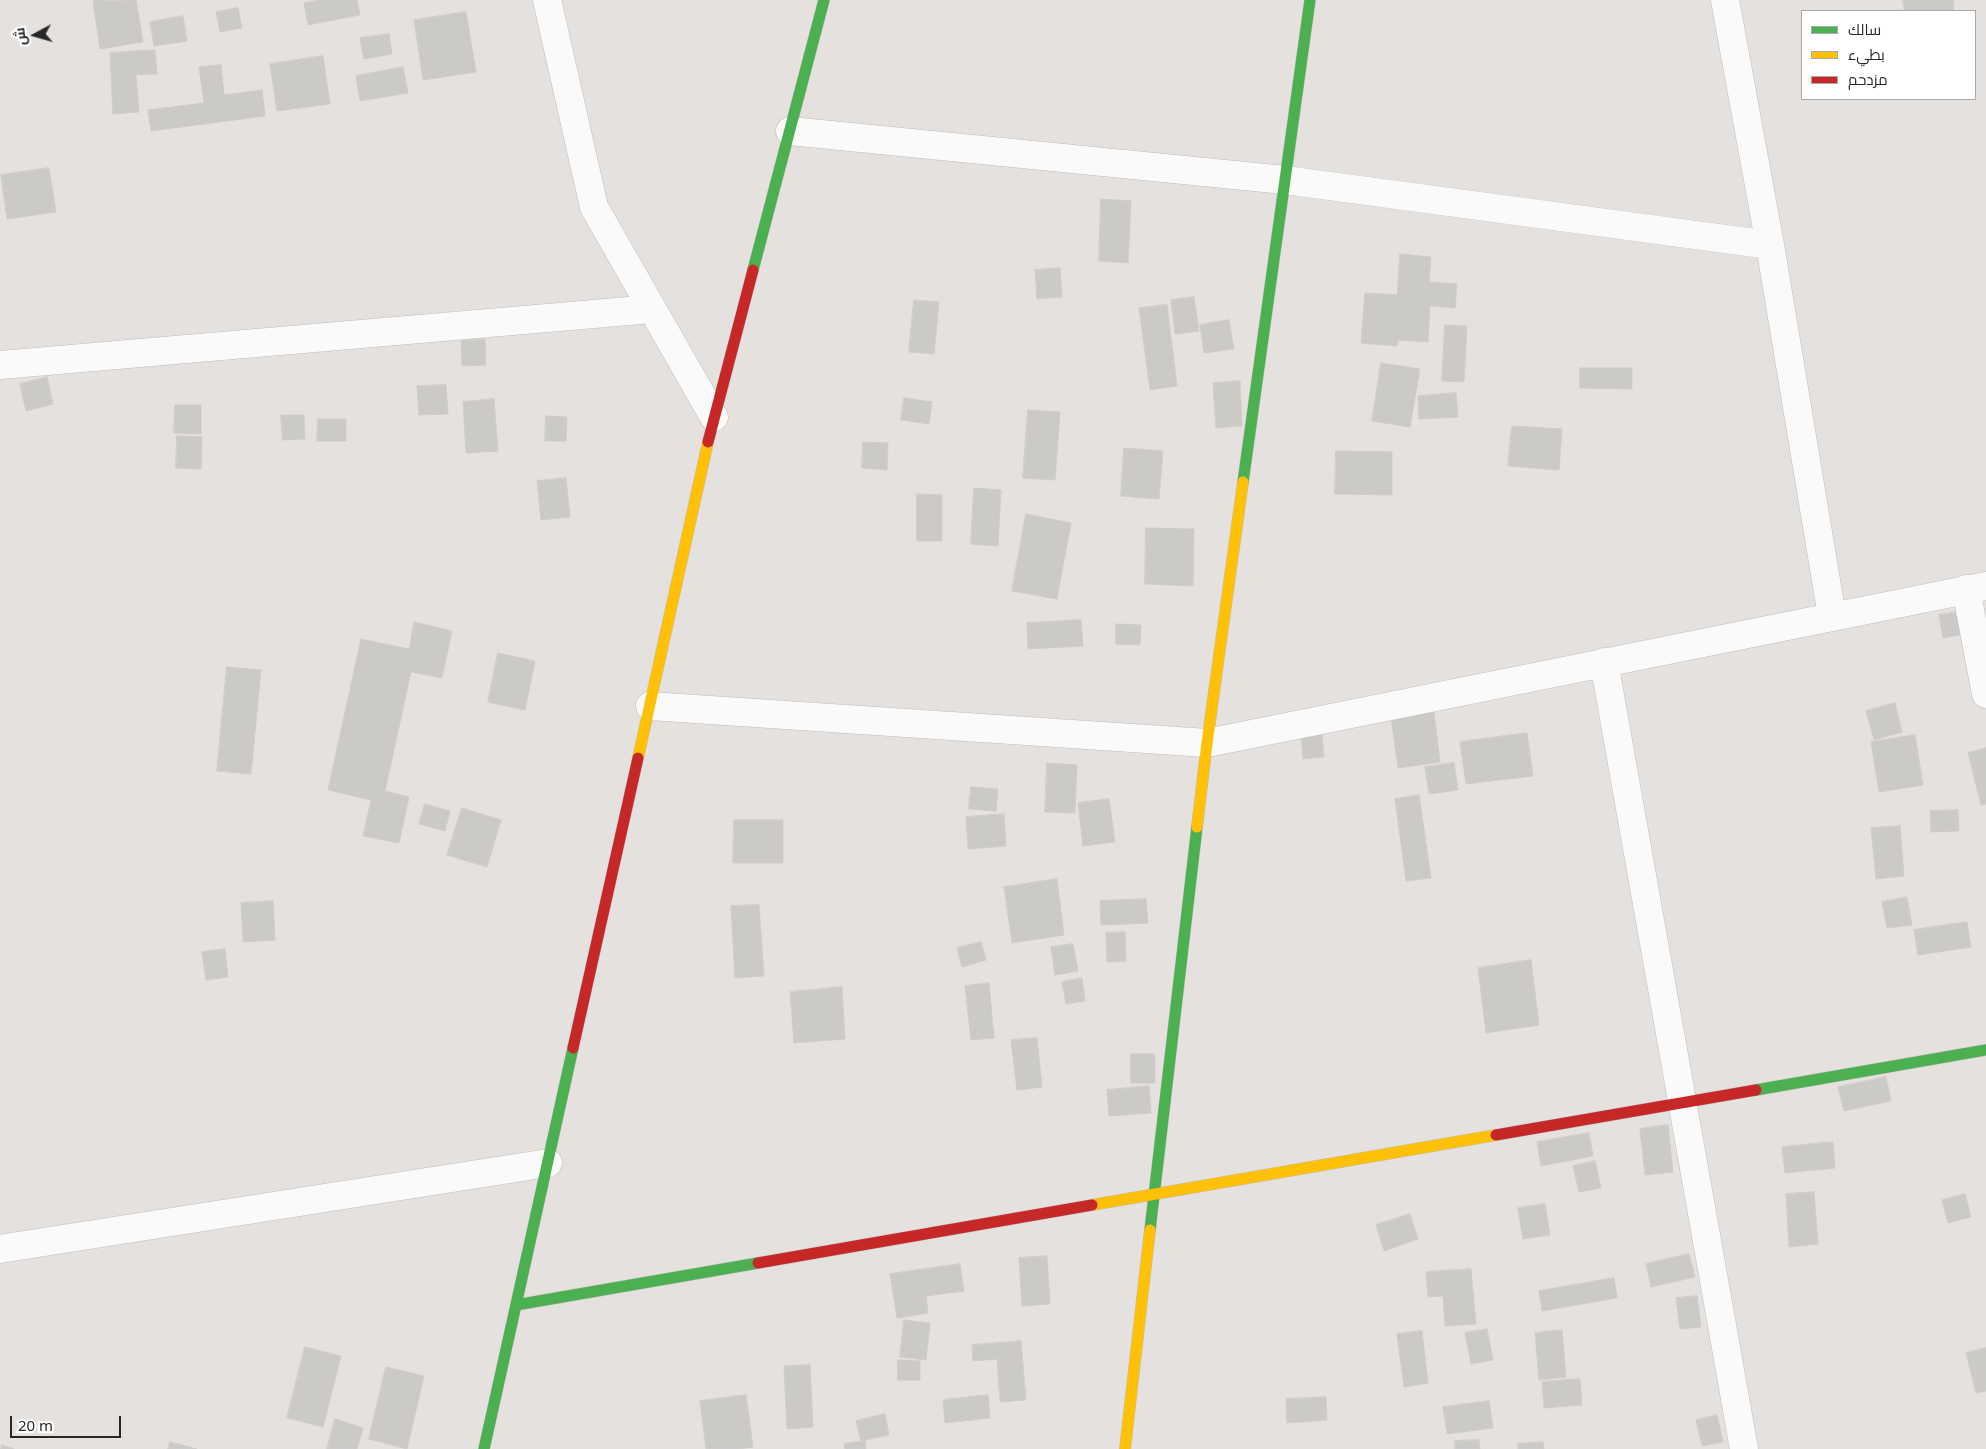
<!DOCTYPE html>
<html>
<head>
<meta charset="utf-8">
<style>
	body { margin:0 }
	#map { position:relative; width:1986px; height:1449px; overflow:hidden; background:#e4e1de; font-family:"Noto Sans",Cairo,sans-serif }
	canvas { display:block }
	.legend { position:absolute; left:1801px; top:10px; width:175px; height:90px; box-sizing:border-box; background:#fff; border:1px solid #a9a9a9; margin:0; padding:6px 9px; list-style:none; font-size:15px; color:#272727 }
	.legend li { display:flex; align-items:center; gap:10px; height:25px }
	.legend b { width:25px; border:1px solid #a9a9a9 }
	.north { position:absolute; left:10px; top:10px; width:50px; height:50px; -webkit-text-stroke:4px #fff; paint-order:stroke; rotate:264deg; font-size:14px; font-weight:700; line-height:20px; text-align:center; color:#272727 }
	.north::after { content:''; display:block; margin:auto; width:18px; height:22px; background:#272727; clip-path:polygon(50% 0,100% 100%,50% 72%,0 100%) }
	.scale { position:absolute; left:10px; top:1416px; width:111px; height:22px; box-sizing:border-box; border:2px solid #272727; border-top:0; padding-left:6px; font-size:15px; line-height:18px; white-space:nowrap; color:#272727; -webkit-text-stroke:4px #fff; paint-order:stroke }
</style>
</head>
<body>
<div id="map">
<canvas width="1986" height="1449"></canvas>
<ul class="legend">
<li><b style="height:6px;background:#4caf50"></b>سالك</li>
<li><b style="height:6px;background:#ffc107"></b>بطيء</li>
<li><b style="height:6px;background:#c62828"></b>مزدحم</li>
</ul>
<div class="north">ش</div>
<div class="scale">20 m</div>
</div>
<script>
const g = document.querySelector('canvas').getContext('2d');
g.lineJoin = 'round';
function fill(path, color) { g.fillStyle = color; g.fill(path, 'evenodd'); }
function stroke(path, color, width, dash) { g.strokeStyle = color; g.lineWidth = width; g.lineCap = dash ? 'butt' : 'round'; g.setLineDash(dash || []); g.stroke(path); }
const building = new Path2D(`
	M136 0 143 42 100 49 93 1Z
	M320 0H357L360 15 308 25 304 3Z
	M1903 0H1953L1954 11H1905Z
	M238 8 242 28 220 32 216 12Z
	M466 12 476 72 423 80 414 20Z
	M183 16 187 41 154 46 150 22Z
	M389 34 392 54 364 59 360 38Z
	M155 50 157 74 136 75 139 112 113 114 110 53Z
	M323 56 330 104 277 111 270 64Z
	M221 65 224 95 262 90 265 116 151 131 148 110 204 103 199 67Z
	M403 67 408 93 360 101 356 76Z
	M49 168 56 212 7 219 1 175Z
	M1101 199 1131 201 1128 263 1099 261Z
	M1400 254 1431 257 1429 282 1457 284 1455 308 1430 306 1428 342 1398 340 1397 346 1361 343 1365 293 1397 295Z
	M1060 268 1062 297 1037 299 1035 270Z
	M1194 297 1199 331 1175 334 1171 300Z
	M914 300 939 302 934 354 909 352Z
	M1167 305 1177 386 1150 390 1139 308Z
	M1229 320 1234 349 1204 353 1200 325Z
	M1445 325 1467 326 1464 382 1442 381Z
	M485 339 486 365 462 366 461 341Z
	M1381 363 1420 369 1410 427 1372 421Z
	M1580 368H1632V389L1580 388Z
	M47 377 53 404 26 411 20 384Z
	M1240 381 1242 426 1216 428 1213 383Z
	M446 385 448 414 419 415 417 386Z
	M1456 393 1458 417 1419 419 1418 396Z
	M904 398 932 402 929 424 901 420Z
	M494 399 498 451 466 453 463 402Z
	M175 405H201V434L174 433Z
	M1028 410 1060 412 1055 480 1023 478Z
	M281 415H304L305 439 283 440Z
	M546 416 567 417 566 441H545Z
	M318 419H346V441H317Z
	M1512 426 1562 429 1559 470 1508 466Z
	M177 436 202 437 201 469 176 468Z
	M863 442 888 443 887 470 862 468Z
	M1124 448 1163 451 1159 499 1121 496Z
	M1336 451 1392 452V495L1335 494Z
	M566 478 570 517 541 520 537 481Z
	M974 488 1001 490 998 546 971 544Z
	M917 494 942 495V541H917Z
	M1026 514 1071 523 1057 599 1012 591Z
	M1146 528 1194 529 1193 586 1145 584Z
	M1963 611 1967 634 1943 638 1939 615Z
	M1081 620 1083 646 1028 649 1027 623Z
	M414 622 452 631 442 678 411 672 385 791 409 797 399 843 363 836 371 800 328 790 361 639 409 649Z
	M1116 624 1141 625 1140 645 1116 644Z
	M498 653 535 661 525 710 488 702Z
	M227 667 261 670 251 774 217 771Z
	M1895 703 1902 732 1874 740 1866 711Z
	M1434 712 1440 762 1398 768 1391 717Z
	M1527 733 1533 776 1466 784 1460 742Z
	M1322 734 1324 757 1303 759 1301 735Z
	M1915 735 1923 785 1879 792 1871 742Z
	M1986 748V804L1981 805 1968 753Z
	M1047 763 1077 765 1075 813 1045 812Z
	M1454 763 1458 790 1429 794 1425 767Z
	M971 787 998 789 996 811 969 809Z
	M1419 795 1431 878 1406 881 1395 799Z
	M1109 799 1115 842 1083 846 1078 803Z
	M425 804 450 811 445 831 419 824Z
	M462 808 501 820 487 867 447 855Z
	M1958 810 1959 831 1931 832 1930 811Z
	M1004 814 1006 846 968 849 966 817Z
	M734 820H783V863H733Z
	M1900 826 1904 876 1876 879 1871 828Z
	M1057 879 1064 935 1012 943 1004 887Z
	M1907 897 1912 925 1887 928 1882 902Z
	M1146 899 1148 923 1101 925 1100 901Z
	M273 901 275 940 243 942 241 903Z
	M759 905 764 976 735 978 731 906Z
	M1967 922 1971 947 1918 955 1914 930Z
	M1125 932 1126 961 1107 962 1106 933Z
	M981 942 986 960 962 967 957 948Z
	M1073 944 1078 971 1055 975 1051 947Z
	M225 949 228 977 206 980 202 952Z
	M1531 960 1539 1025 1486 1033 1478 968Z
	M1082 978 1085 1001 1066 1004 1062 982Z
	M989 983 994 1038 971 1040 965 986Z
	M842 987 845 1039 794 1043 790 992Z
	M1037 1038 1042 1087 1017 1090 1011 1040Z
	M1131 1054H1155V1083H1131Z
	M1886 1077 1891 1101 1844 1111 1838 1087Z
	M1149 1086 1151 1113 1109 1116 1107 1090Z
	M1668 1125 1673 1172 1645 1175 1640 1129Z
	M1589 1133 1593 1156 1541 1166 1537 1142Z
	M1833 1142 1835 1168 1785 1173 1782 1147Z
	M1595 1161 1601 1188 1579 1192 1573 1166Z
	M1814 1192 1818 1244 1789 1247 1786 1194Z
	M1965 1194 1971 1217 1948 1223 1942 1200Z
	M1545 1204 1550 1235 1523 1239 1518 1208Z
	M1410 1214 1418 1239 1384 1251 1376 1225Z
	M1689 1254 1695 1277 1651 1287 1646 1264Z
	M1047 1256 1050 1304 1022 1306 1019 1258Z
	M960 1264 964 1291 926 1296 928 1313 897 1318 890 1274Z
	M1471 1269 1476 1324 1445 1326 1443 1296 1428 1297 1426 1272Z
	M1614 1278 1617 1298 1542 1311 1539 1291Z
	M1697 1296 1701 1327 1680 1329 1676 1298Z
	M904 1320 930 1323 926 1360 900 1357Z
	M1487 1329 1493 1360 1471 1364 1465 1333Z
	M1562 1330 1566 1377 1539 1380 1535 1333Z
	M1422 1331 1428 1383 1404 1387 1397 1334Z
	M1021 1341 1026 1400 1000 1402 997 1359 973 1361 972 1345Z
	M305 1347 341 1356 323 1427 287 1418Z
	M1986 1348V1391L1976 1393 1966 1353Z
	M898 1360 920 1361V1380H898Z
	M810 1365 813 1427 787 1429 784 1366Z
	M386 1367 424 1376 407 1449 369 1439Z
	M1580 1379 1582 1405 1544 1408 1542 1382Z
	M746 1395 753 1447 737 1449H706L700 1401Z
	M988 1395 990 1418 945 1423 943 1400Z
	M1326 1397 1327 1420 1287 1423 1286 1399Z
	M1489 1401 1493 1428 1447 1434 1443 1407Z
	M885 1414 889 1435 861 1441 856 1421Z
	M1717 1415 1723 1442 1702 1446 1696 1420Z
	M335 1419 363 1428 357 1449H327Z
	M1479 1440 1480 1449H1455V1441Z
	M865 1441 866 1449H845L844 1444Z
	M170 1442 197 1449H168Z
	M1543 1442 1544 1449H1518V1444Z
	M2 1445 14 1449H1Z`);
const street = new Path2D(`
	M547 0 594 207 714 417
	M1725 0 1770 245 1832 616
	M790 131 1285 180 1770 245
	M0 365 652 309
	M1966 589 1986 694
	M1604 662 1744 1449
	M650 706 1207 743 1986 586
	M0 1249 548 1163`);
const fast = new Path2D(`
	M753 270 824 0
	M1243 482 1310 0
	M1756 1090 1986 1050
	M1150 1230 1197 827
	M516 1305 758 1263
	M484 1449 573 1048`);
const slow = new Path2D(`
	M638 758 708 442
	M1197 827 1207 743 1243 482
	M1092 1205 1496 1135
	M1125 1449 1150 1230`);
const jam = new Path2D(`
	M708 442 753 270
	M573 1048 638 758
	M1496 1135 1756 1090
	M758 1263 1092 1205`);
fill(building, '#cccac7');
stroke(building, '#cfcdca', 1);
stroke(street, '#bfbebf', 29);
stroke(fast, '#bfbebf', 12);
stroke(slow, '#bfbebf', 12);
stroke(jam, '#bfbebf', 12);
stroke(street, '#fbfafa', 28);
stroke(fast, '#4caf50', 11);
stroke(slow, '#ffc107', 11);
stroke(jam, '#c62828', 11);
</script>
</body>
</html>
